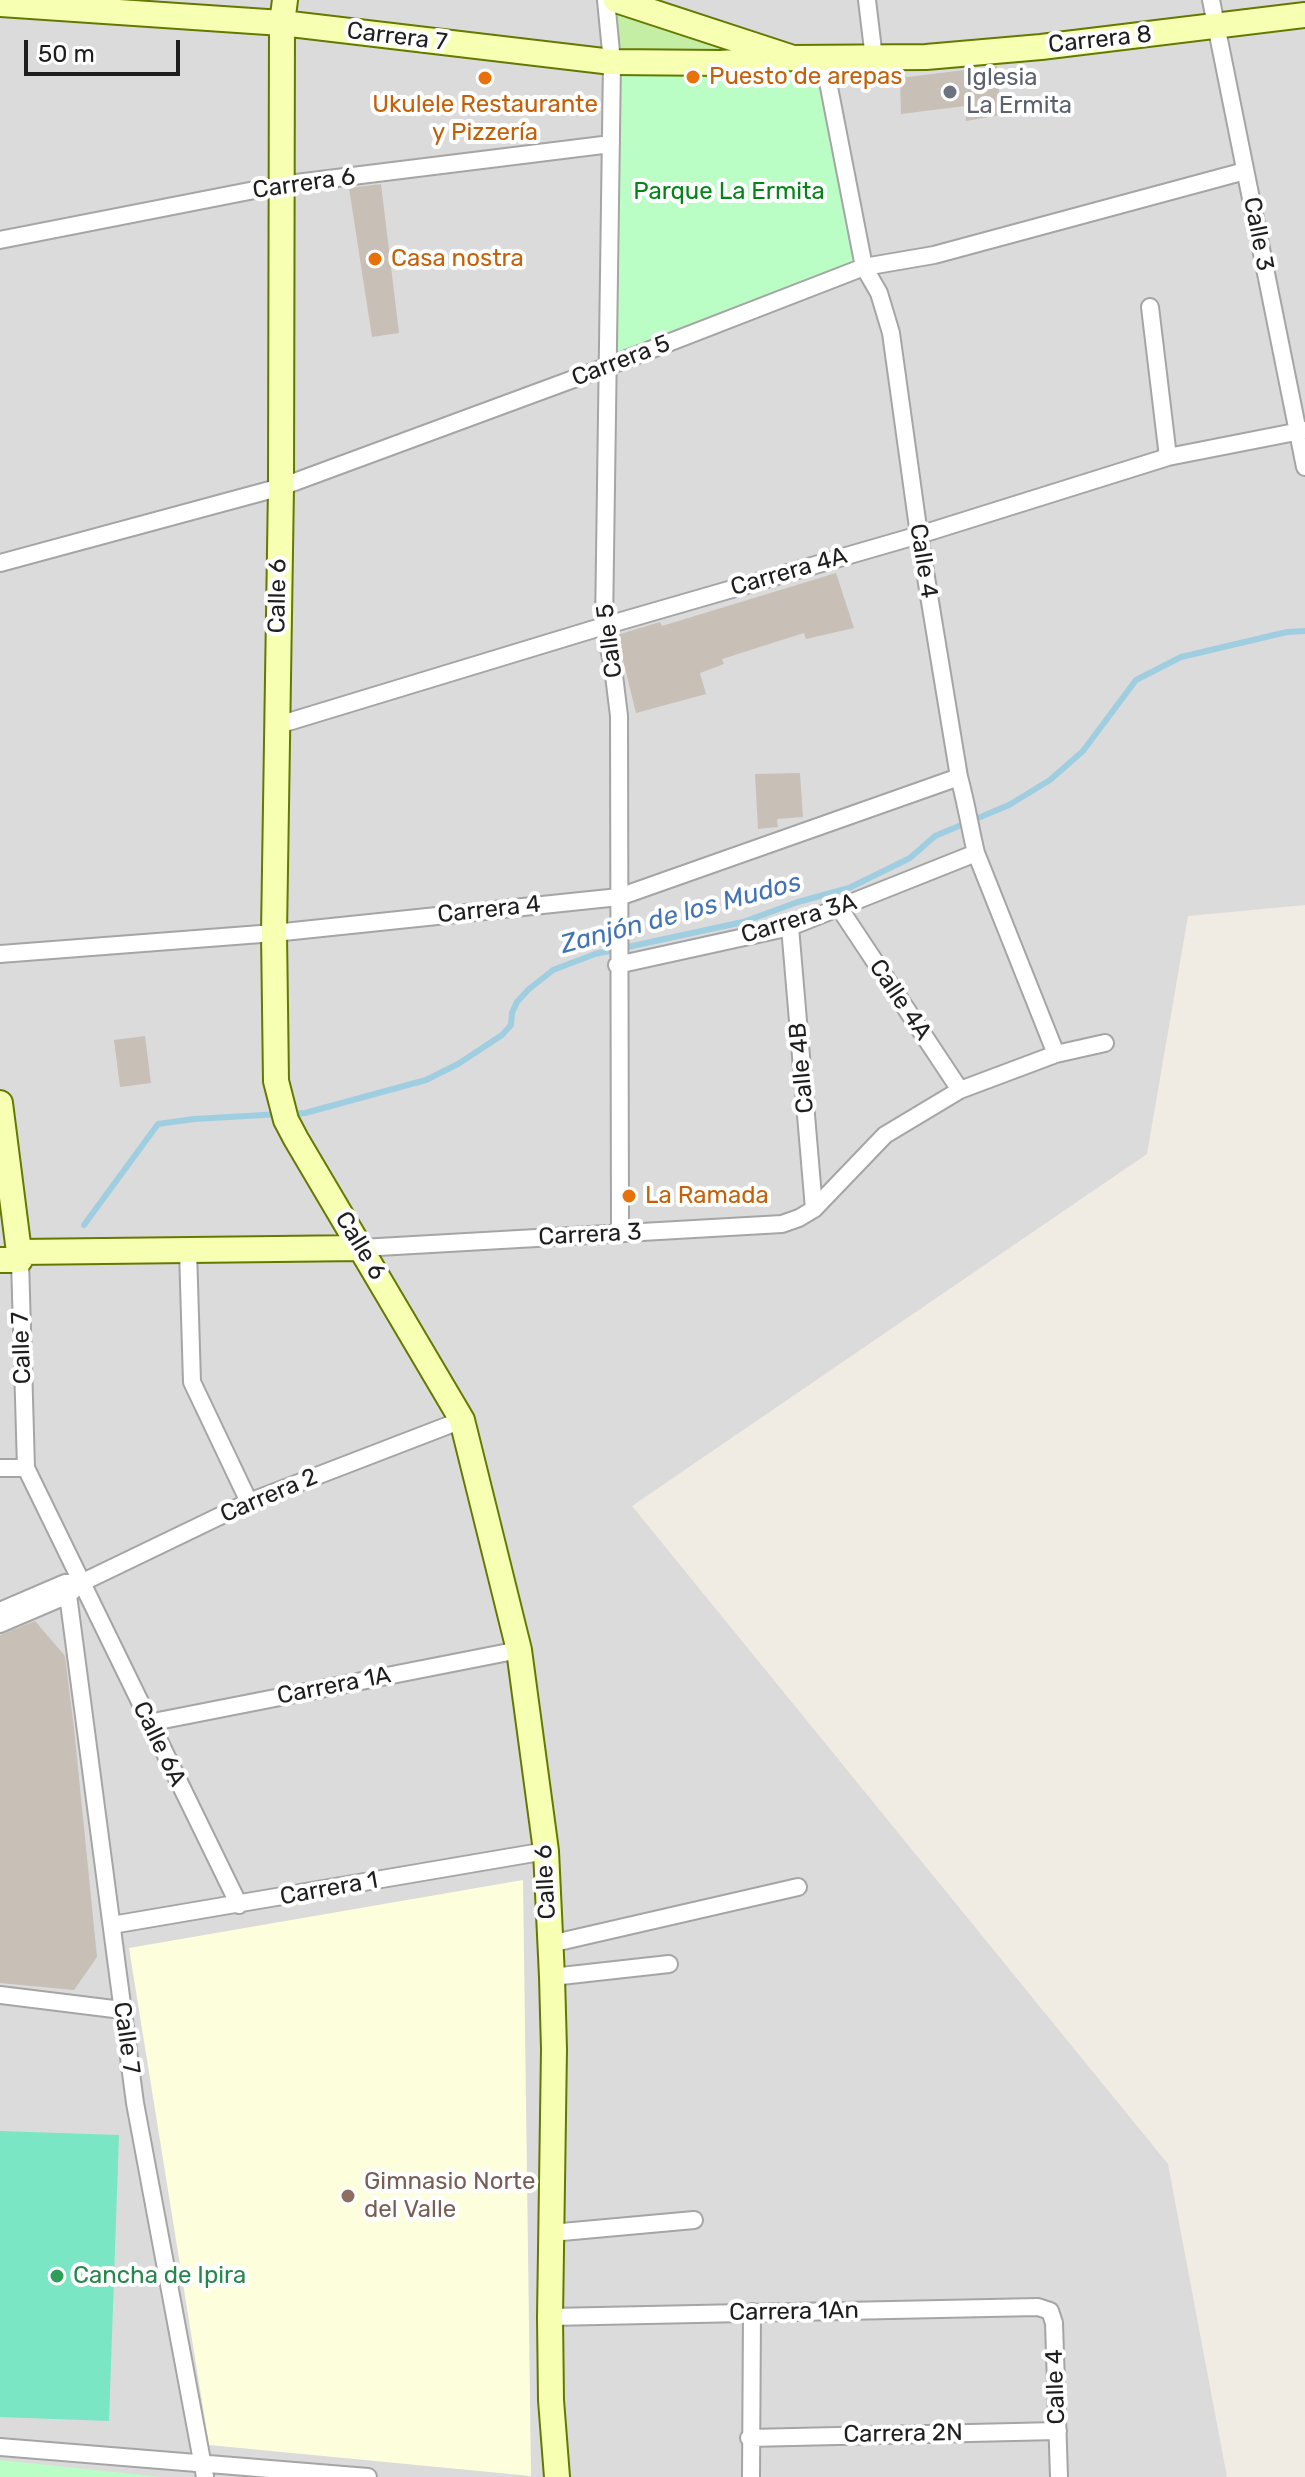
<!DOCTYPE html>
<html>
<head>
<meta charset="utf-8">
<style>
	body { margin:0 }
	#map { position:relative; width:1305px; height:2477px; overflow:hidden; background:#f0ece3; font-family:Rubik,sans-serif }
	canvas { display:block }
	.scale { position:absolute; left:24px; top:40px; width:156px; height:36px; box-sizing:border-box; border:4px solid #1e1e1e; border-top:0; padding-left:10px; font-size:24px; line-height:28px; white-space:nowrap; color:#1e1e1e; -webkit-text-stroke:6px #fff; paint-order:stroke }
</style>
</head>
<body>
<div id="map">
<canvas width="1305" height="2477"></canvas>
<div class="scale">50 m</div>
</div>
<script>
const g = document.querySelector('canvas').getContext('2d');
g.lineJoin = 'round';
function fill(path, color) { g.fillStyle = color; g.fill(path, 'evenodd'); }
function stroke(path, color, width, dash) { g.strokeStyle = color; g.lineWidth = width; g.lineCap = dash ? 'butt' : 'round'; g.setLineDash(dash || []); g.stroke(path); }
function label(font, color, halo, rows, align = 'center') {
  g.font = font + ' Rubik,sans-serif'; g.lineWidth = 8; g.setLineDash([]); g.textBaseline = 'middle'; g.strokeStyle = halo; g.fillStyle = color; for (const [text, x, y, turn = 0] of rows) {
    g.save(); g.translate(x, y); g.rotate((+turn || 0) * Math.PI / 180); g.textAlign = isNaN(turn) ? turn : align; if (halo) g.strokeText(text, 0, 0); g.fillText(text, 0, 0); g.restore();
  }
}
const residential = new Path2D(`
	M0 0H1305V905L1188 916 1147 1154 632 1506 1168 2164 1227 2477H0Z`);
const education = new Path2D(`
	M523 1880 531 2476 209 2445 129 1948Z`);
const grass = new Path2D(`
	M606 0 793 58 612 62Z`);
const park = new Path2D(`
	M831 58 864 267 606 367 612 62Z
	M0 2460 162 2477H0Z`);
const pitch = new Path2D(`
	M0 2131 119 2135 109 2421 0 2417Z`);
const stream = new Path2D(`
	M292 1114 305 1113 426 1080 458 1064 502 1035 511 1025 512 1013 517 1002 529 989 553 970 595 954 743 922 798 902 849 888 910 858 935 836 1009 805 1050 780 1083 751 1136 680 1181 657 1287 632 1305 631
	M84 1225 158 1124 194 1119 281 1114`);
const building = new Path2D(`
	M997 66 1001 115 966 121 965 106 901 114 900 78Z
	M381 184 399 333 372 337 349 188Z
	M836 573 854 628 806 639 804 633 722 659 724 664 700 673 706 694 636 713 617 635 660 622 662 626Z
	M800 773 803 817 777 819 778 827 758 829 755 774Z
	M145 1036 151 1083 120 1087 114 1040Z
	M35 1621 65 1656 74 1728 97 1957 74 1990 0 1983V1635Z`);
const street = new Path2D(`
	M606 0 612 62 604 626 613 667 619 716 620 1233
	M867 0 874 58
	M1211 0 1305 467
	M831 58 828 82 864 267 879 293 891 333 919 535 959 777C966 802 970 828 976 853L1056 1054
	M0 240 280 185 611 144
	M1150 307 1168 457
	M0 563 281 487 606 367 864 267 934 255 1245 171
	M275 726 604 626 919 535 1168 457 1305 430
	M840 909 960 1090
	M790 927 814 1209
	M0 954 274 933 619 897 959 777
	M617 965 790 927 976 853
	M361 1248 782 1224 799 1218 814 1209 885 1135 960 1090 1056 1054 1105 1043
	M188 1250 192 1382 249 1502
	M20 1260 26 1468 239 1905
	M0 1468H26
	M68 1595 135 2103 205 2477
	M0 1611 65 1583H81
	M0 1624 68 1595 81 1583 249 1502 462 1420
	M148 1723 519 1650
	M112 1925 546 1851
	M550 1944 798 1887
	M552 1977 669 1964
	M0 1995 122 2010
	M551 2233 694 2220
	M550 2317 1038 2307 1050 2311 1054 2323 1059 2477
	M749 2438 1058 2431
	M0 2447 368 2477
	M751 2477 752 2312`);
const secondary = new Path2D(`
	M285 0 282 23 281 487 274 933 276 1081 286 1120 296 1139 462 1420 519 1650 546 1851 552 1977 554 2049 550 2317 551 2400 557 2477
	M616 0 793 58 926 57 1041 47 1305 15
	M0 4 282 23 612 62 721 63 793 58
	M0 1103 20 1260H0
	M19 1252 361 1248`);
const markers = [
	[693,77,8,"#e8710a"],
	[485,78,8,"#e8710a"],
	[950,92,8,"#6b7280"],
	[375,259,8,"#e8710a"],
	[629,1196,8,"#e8710a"],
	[348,2196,8,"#8d6e63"],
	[57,2276,8,"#2e9e5b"]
];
const streetNames = [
	["Carrera 7",397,37,7],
	["Carrera 8",1100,40,-6],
	["Carrera 6",304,184,-8],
	["Calle 3",1258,234,79],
	["Carrera 5",621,361,-21],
	["Calle 4",923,561,81],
	["Carrera 4A",789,572,-16],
	["Calle 6",278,596,-89],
	["Calle 5",610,641,-97],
	["Carrera 4",489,910,-6],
	["Carrera 3A",799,919,-17],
	["Calle 4A",900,1000,56],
	["Calle 4B",802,1068,-95],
	["Carrera 3",590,1235,-3],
	["Calle 6",360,1246,59],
	["Calle 7",22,1348,-92],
	["Carrera 2",269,1496,-23],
	["Carrera 1A",334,1686,-11],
	["Calle 6A",159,1744,64],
	["Calle 6",546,1882,-93],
	["Carrera 1",329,1889,-10],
	["Calle 7",126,2038,82],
	["Carrera 1An",794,2312,-1],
	["Calle 4",1056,2387,-92],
	["Carrera 2N",903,2434,-1]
];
const foodNames = [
	["Puesto de arepas",709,77],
	["Ukulele Restaurante",485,105,"center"],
	["y Pizzería",485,133,"center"],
	["Casa nostra",391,259],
	["La Ramada",645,1196]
];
const worshipNames = [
	["Iglesia",966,78],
	["La Ermita",966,106]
];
const parkNames = [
	["Parque La Ermita",729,192]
];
const educationNames = [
	["Gimnasio Norte",364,2182],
	["del Valle",364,2210]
];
const leisureNames = [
	["Cancha de Ipira",73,2276]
];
const waterNames = [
	["Zanjón de los Mudos",681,914,-15]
];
fill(residential, '#dcdbdb');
fill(education, '#fdffdc');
fill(grass, '#c4eea4');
fill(park, '#bbfec5');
fill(pitch, '#7ae6c3');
stroke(stream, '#9fcee1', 6);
fill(building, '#c8bfb6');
stroke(street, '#a5a5a5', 20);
stroke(secondary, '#647900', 28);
stroke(street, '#fff', 16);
stroke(secondary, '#f6ffb2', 24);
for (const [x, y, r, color] of markers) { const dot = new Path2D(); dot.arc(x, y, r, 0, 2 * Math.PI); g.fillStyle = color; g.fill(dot); stroke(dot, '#fff', 3); }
label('24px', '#1e1e1e', '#fff', streetNames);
label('24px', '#c56008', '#fff', foodNames, 'left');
label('24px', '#5b616d', '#fff', worshipNames, 'left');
label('24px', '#028516', '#fff', parkNames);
label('24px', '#785e54', '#fff', educationNames, 'left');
label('24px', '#27864d', '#fff', leisureNames, 'left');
label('italic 26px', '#4274b5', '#fff', waterNames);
</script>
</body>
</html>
